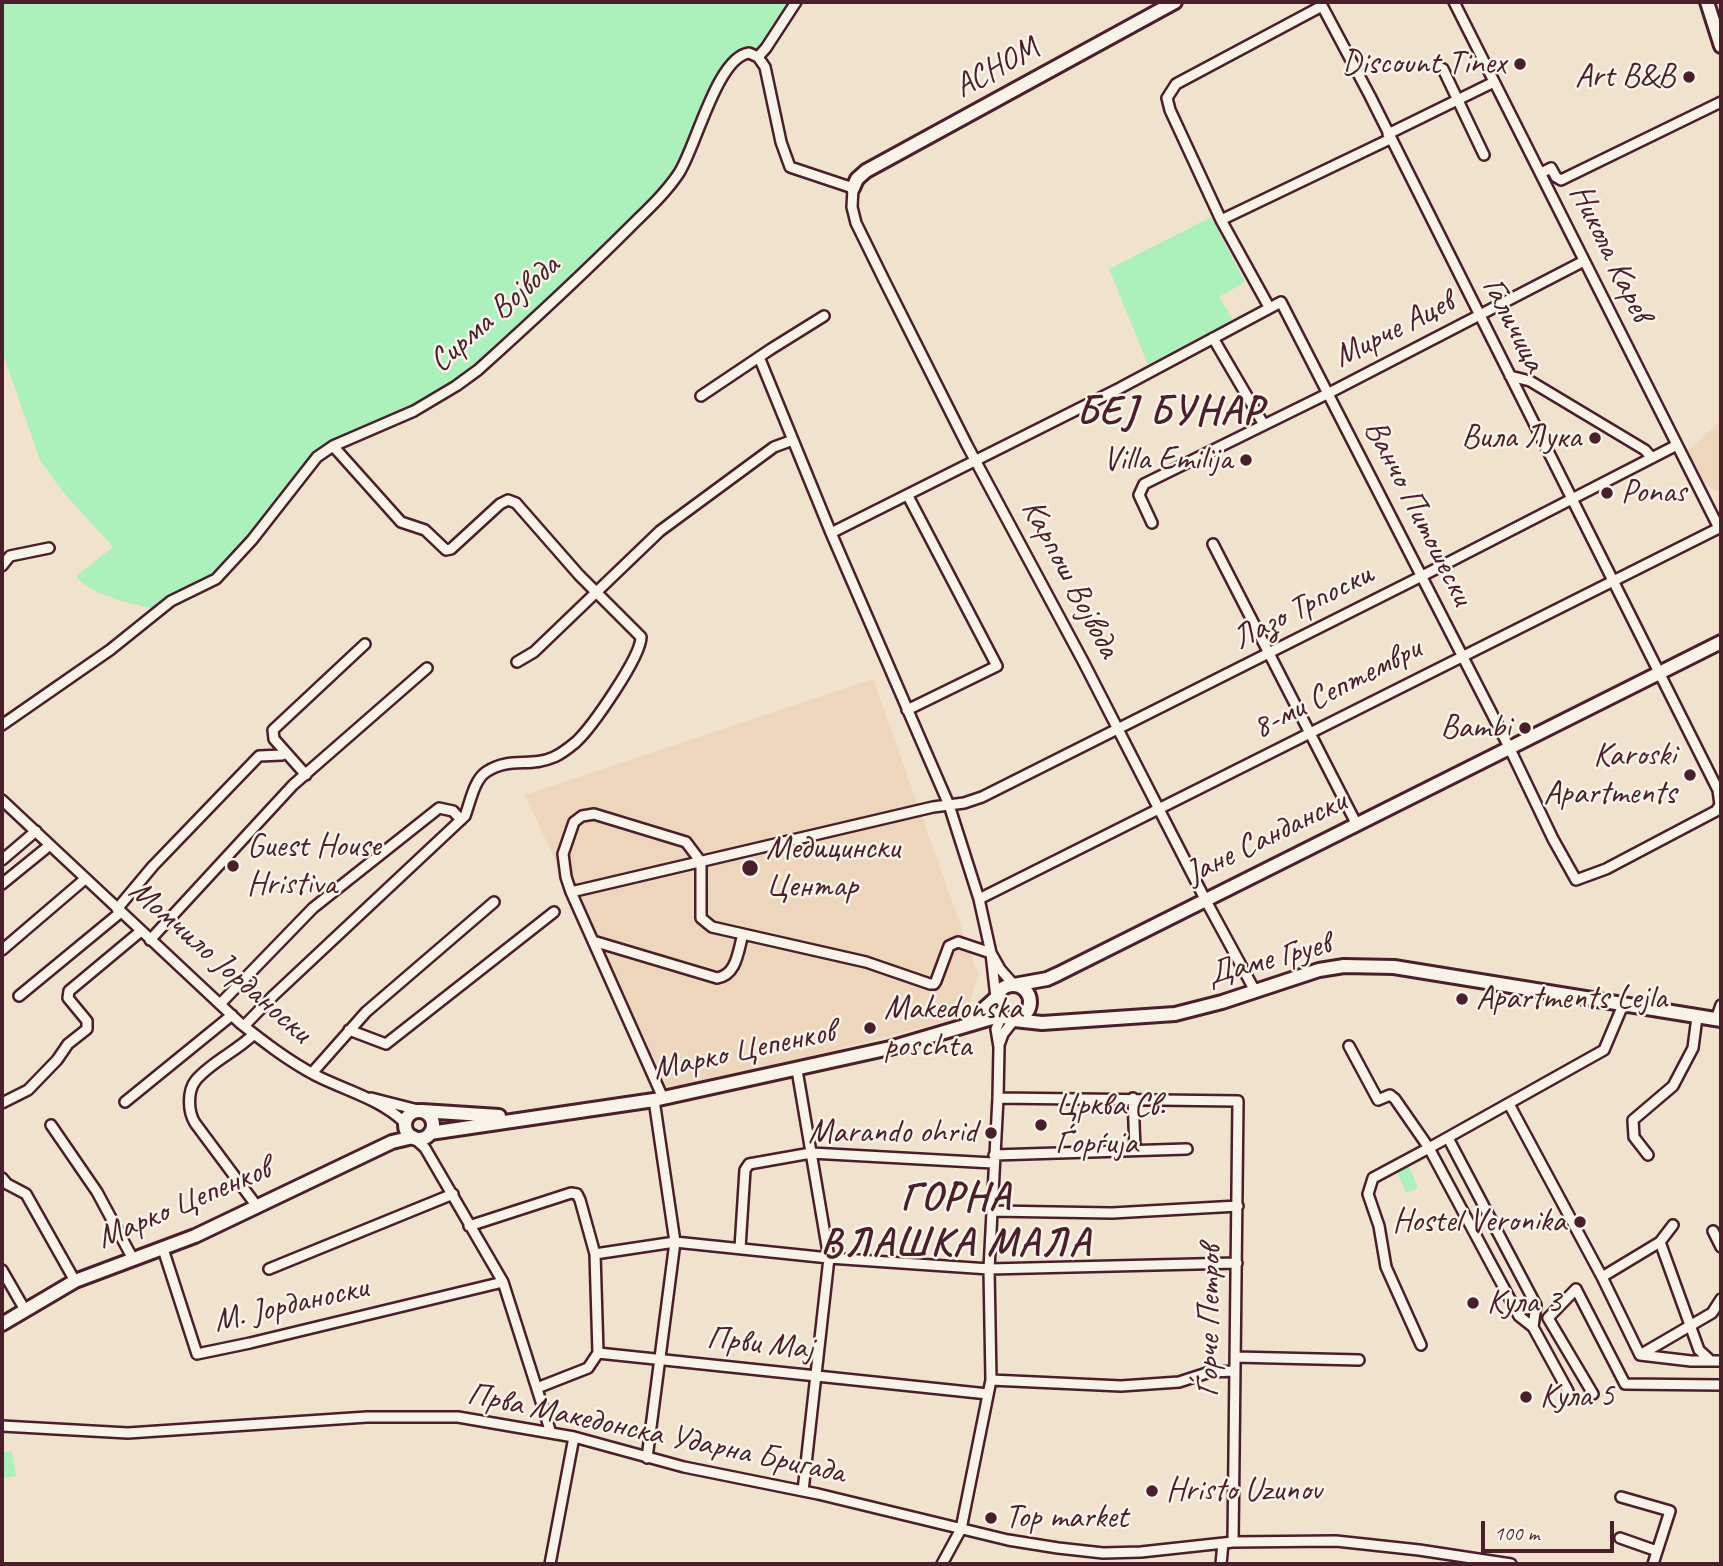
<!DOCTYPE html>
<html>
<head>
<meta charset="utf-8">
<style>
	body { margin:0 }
	#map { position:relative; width:1723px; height:1566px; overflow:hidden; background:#f1e2ce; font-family:Caveat,sans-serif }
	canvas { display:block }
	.frame { position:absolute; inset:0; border:4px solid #4a1f2b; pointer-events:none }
	.scale { position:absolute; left:1481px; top:1521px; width:133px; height:32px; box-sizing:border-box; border:4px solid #4a1f2b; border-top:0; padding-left:9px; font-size:21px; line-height:24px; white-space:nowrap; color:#4a1f2b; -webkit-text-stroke:5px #f7f3e8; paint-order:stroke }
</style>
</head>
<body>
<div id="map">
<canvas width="1723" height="1566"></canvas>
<div class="frame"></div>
<div class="scale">100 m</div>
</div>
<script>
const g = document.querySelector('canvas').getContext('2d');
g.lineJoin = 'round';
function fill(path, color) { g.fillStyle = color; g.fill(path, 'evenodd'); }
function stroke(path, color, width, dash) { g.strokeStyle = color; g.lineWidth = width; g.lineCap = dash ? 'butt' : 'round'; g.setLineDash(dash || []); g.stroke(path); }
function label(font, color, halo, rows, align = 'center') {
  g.font = font + ' Caveat,sans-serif'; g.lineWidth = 5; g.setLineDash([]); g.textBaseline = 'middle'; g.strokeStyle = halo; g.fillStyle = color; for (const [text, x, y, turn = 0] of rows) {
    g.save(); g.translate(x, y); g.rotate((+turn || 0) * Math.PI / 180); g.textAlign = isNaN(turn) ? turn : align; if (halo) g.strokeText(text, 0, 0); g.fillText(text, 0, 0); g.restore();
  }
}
const built = new Path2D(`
	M1721 420V494L1693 476 1683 456Z
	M873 679 978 974 966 1016 663 1094 525 795Z`);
const green = new Path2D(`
	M2 2H796L766 48 731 65 693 143 661 198 456 386 317 457 216 579 161 610C139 606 88 595 76 576L113 547 63 492 40 460 2 351Z
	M1211 217 1245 282 1219 297 1233 320 1148 365 1109 269Z
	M1409 1167 1418 1188 1406 1193 1397 1172Z
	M12 1451 16 1476 2 1479V1452Z`);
const street = new Path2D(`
	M758 57 766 48 796 2
	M1439 67 1443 69 1484 155
	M1388 134 1494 82
	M1541 173 1551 168 1556 177 1561 180 1721 102
	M1221 220 1390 139
	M1269 307 1221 220 1170 110 1167 98 1176 84 1322 6
	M1213 338 1264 425
	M759 357 831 533 949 805 979 899 991 953 996 998
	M1510 376 1530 381 1645 450 1652 458
	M701 396 771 349 824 316
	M1152 523 1139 495 1144 484 1329 393 1584 261
	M831 533 1120 388 1281 302 1509 747 1553 839 1576 880 1606 869 1716 811 1720 805 1718 790 1370 96 1320 2
	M1213 544 1357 825
	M2 566 10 556 49 548
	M517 662 534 652 660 531 774 447 793 440
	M907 710 997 666 908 496
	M2 725 110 650 171 601 216 579 252 540 317 457 333 446 414 411 456 386 478 370C529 324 580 277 629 228 647 210 665 194 679 173 696 147 717 57 749 53L758 57 765 67 781 142 790 167 853 188 852 207 856 223 884 280 967 445 1084 663 1205 899 1255 991
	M306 775 274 739 273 730 365 644
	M2 800 240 1023C264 1042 287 1060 315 1075 344 1090 381 1099 405 1123
	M2 860 36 831
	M2 884 50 845
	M571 892 566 877 563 854 574 822 582 816 594 814 686 842 701 862V918L712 927 866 962 930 984H934L936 981 949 946 958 942 991 953 1000 969 1014 985
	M979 899 1719 528 1454 2
	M117 909 153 866 259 756 282 755 286 753
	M150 940 293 785 427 668
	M593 941 717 978C737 975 738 951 743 934
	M2 950 85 879
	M19 996 121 912
	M220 1004 313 908 439 808 453 811 461 820
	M1716 1019 1721 1005
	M244 1026 273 996 465 816C470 803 474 780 486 772 510 756 530 768 554 757 561 754 570 747 576 742 592 727 641 657 641 637L579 575 516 503 508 500 500 504 451 549 446 550 425 530 401 522 333 446
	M349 1030 386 1044 554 912
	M254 1034C237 1051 211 1062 196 1080 187 1091 188 1112 195 1123L256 1205
	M999 1045 1003 1034 1014 1020
	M1349 1046 1378 1100 1390 1095 1395 1099 1429 1148 1373 1178 1368 1194 1379 1226 1386 1267 1421 1345
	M797 1070 829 1258 803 1491
	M312 1073 366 1012 494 902
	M371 1098 422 1111
	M663 1098 571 892 933 807 964 803 982 797 1422 576 1677 445
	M998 1098 1238 1101 1233 1542
	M1133 1098 1135 1149
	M125 1102 232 1015
	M2 1103 28 1090 57 1060 68 1044 87 1029V1021L68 998 69 991 141 931
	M1509 1104 1602 1277 1640 1355 1691 1361H1721
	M51 1125 97 1192 133 1259
	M413 1137 425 1148 503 1282 551 1433
	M1448 1138 1536 1305 1533 1327
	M994 1155 1187 1149
	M1648 1155 1634 1137 1633 1120 1673 1086 1693 1048 1697 1017
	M2 1178 7 1184 26 1194 75 1281
	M992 1211 1112 1213 1238 1206
	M469 1226 571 1193 577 1194 580 1200 595 1254 675 1242 829 1258 989 1269 1237 1263
	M1713 1231 1721 1247
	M1660 1242 1699 1350 1711 1361
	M740 1248 745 1170 749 1164 811 1153 993 1163
	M163 1249 197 1354 250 1343 503 1282
	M595 1254 598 1353
	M269 1269 453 1194
	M2 1270 25 1310
	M1602 1277 1660 1242 1673 1225
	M1640 1355 1712 1313 1721 1299
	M1235 1357 1359 1360
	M991 1380 1121 1386 1179 1382 1210 1372 1235 1371
	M537 1388 588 1368 598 1353 988 1394
	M1568 1391 1533 1327 1519 1316 1429 1148 1604 1050 1623 1005
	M1593 1394 1548 1318 1576 1289 1625 1384 1721 1385
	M2 1426 128 1433 367 1417H458L574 1437 684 1467 818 1494 1008 1540 1058 1548 1103 1553 1141 1552 1233 1542 1336 1541 1419 1550 1511 1564
	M647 1458 675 1242 654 1100
	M1621 1497 1670 1511 1653 1564
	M1620 1538 1657 1551
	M550 1564 574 1437
	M942 1564 961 1529 991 1380 989 1269 998 1098 999 1047 996 1029 1002 1015
	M1221 1564 1223 1543`);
const secondary = new Path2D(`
	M1707 2 1721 46
	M853 188 857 179 866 171 1175 2
	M1014 985 1047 979 1058 974 1721 642
	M996 1002a17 17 0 1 1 34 0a17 17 0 1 1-34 0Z
	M1014 1020 1042 1023 1175 1014 1222 1002 1319 970 1344 966 1394 967 1721 1020
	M968 1023 996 998
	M422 1111 499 1116
	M405 1125a14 14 0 1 1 28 0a14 14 0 1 1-28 0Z
	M430 1133 654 1100 890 1048 1002 1015
	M2 1324 75 1281 195 1236 392 1142 413 1137`);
const markers = [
	[1520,64,7,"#4a1f2b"],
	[1689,77,7,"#4a1f2b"],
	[1595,438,7,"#4a1f2b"],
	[1246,460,7,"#4a1f2b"],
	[1607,493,7,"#4a1f2b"],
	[1525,728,7,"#4a1f2b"],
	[1690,775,7,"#4a1f2b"],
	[233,866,7,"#4a1f2b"],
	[750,868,9,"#4a1f2b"],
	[1462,999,7,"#4a1f2b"],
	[870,1028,7,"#4a1f2b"],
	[1041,1125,7,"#4a1f2b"],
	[991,1133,7,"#4a1f2b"],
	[1580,1222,7,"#4a1f2b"],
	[1473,1303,7,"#4a1f2b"],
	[1526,1397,7,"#4a1f2b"],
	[1152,1491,7,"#4a1f2b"],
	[991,1518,7,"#4a1f2b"]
];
const poiNames = [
	["Discount Tinex",1506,64,"right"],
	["Art B&B",1675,77,"right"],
	["Вила Лука",1581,438,"right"],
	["Villa Emilija",1232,460,"right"],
	["Ponas",1621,493],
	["Bambi",1511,728,"right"],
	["Karoski",1676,756,"right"],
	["Apartments",1676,794,"right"],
	["Guest House",247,847],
	["Hristiva",247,885],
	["Медицински",766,849],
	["Центар",766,887],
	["Apartments Lejla",1476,999],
	["Makedonska",884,1009],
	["poschta",884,1047],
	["Црква Св.",1055,1106],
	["Ѓoрѓијa",1055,1144],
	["Marando ohrid",977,1133,"right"],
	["Hostel Veronika",1566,1222,"right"],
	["Кула 3",1487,1303],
	["Кула 5",1540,1397],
	["Hristo Uzunov",1166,1491],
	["Top market",1005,1518]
];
const streetNames = [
	["АСНОМ",997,68,-29],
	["Никола Карев",1610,253,64],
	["Сирма Војвода",495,314,-41],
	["Галичица",1513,325,63],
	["Мирче Ацев",1394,330,-27],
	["Ванчо Питошески",1418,513,63],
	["Карпош Војвода",1070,579,62],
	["Лазо Трпоски",1303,607,-27],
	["8-ми Септември",1337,689,-27],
	["Јане Сандански",1266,838,-26],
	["Даме Груев",1269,960,-15],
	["Момчило Јорданоски",220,962,41],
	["Марко Цепенков",744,1051,-12],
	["Марко Цепенков",184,1204,-23],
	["М. Јорданоски",291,1305,-13],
	["Ѓорче Петров",1210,1321,-89],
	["Први Мај",760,1344,6],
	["Прва Македонска Ударна Бригада",656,1434,12]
];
const districtNames = [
	["БЕЈ БУНАР",1170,413],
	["ГОРНА",956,1199],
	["ВЛАШКА МАЛА",956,1245]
];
fill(built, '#edd6bc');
fill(green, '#acf0bb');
stroke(street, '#4a1f2b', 14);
stroke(secondary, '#4a1f2b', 18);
stroke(street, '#f7f3e8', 9);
stroke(secondary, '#f7f3e8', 12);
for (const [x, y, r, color] of markers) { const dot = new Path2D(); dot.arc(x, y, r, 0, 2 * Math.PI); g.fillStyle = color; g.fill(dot); stroke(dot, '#f7f3e8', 2.5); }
label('33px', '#4a1f2b', '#f7f3e8', poiNames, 'left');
label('33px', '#4a1f2b', '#f7f3e8', streetNames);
g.letterSpacing = '2px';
label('bold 40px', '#4a1f2b', '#f7f3e8', districtNames);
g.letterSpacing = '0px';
</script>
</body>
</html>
